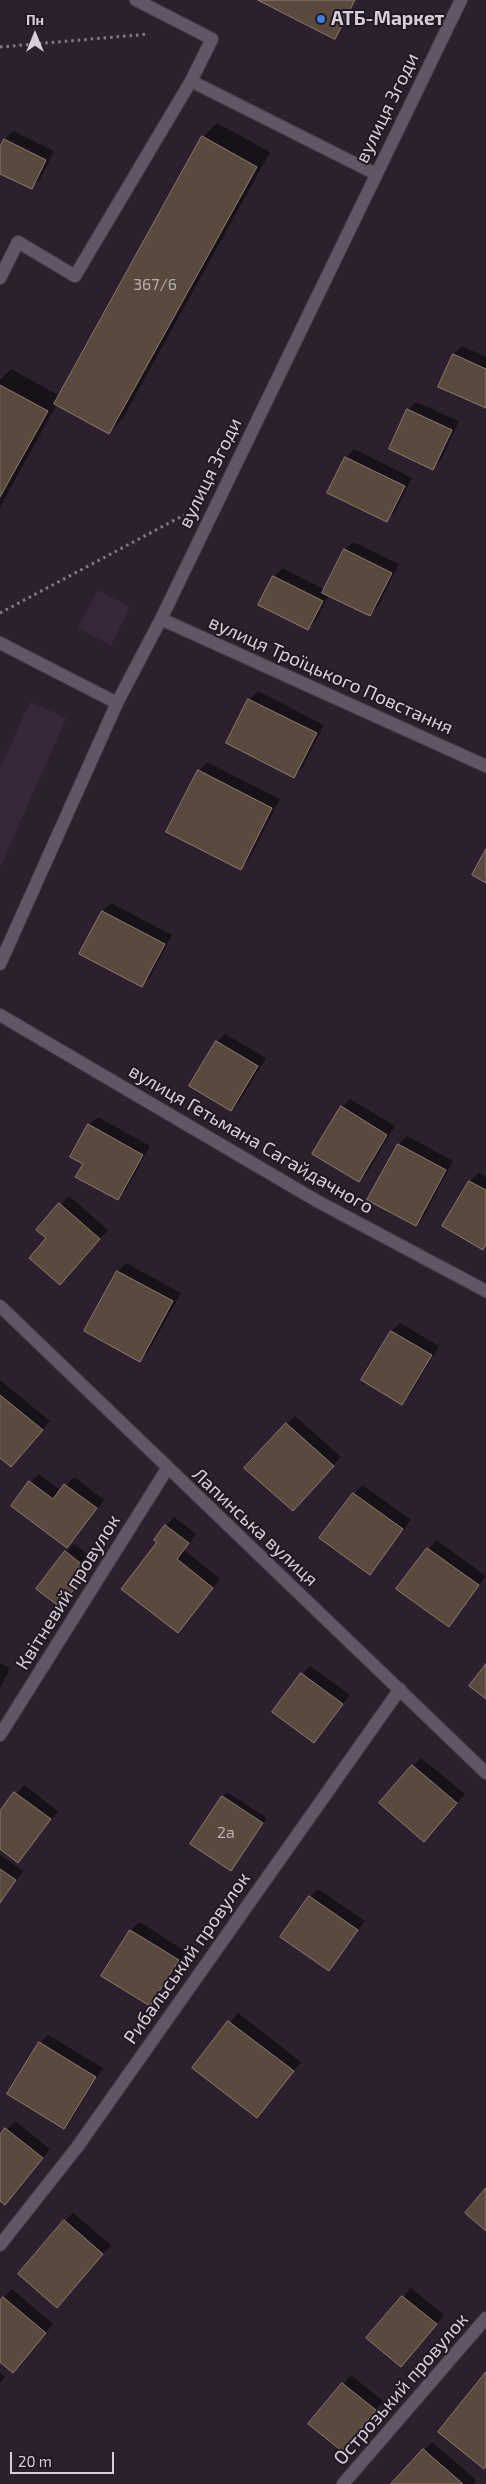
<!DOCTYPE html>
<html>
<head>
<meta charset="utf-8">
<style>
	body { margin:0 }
	#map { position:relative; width:486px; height:2484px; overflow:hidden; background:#2c202e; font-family:"Exo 2",sans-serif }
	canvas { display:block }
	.north { position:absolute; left:10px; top:10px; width:50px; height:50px; -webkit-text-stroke:4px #221724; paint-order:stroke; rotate:0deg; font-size:14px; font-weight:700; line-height:20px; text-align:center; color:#d7cfd8 }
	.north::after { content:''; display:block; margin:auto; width:18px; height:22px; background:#d7cfd8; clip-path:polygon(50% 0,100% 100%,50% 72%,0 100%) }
	.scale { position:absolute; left:10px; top:2452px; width:104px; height:22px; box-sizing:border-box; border:2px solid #d7cfd8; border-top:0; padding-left:6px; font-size:15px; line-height:18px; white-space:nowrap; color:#d7cfd8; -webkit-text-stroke:4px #221724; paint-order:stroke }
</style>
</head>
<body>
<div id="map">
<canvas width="486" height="2484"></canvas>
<div class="north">Пн</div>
<div class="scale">20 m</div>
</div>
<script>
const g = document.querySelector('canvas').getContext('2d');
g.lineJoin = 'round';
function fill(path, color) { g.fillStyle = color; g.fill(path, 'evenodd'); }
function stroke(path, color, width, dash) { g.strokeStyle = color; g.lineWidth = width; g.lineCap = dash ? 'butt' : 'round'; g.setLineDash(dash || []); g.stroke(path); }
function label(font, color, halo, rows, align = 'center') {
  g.font = font + ' "Exo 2",sans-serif'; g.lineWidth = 4; g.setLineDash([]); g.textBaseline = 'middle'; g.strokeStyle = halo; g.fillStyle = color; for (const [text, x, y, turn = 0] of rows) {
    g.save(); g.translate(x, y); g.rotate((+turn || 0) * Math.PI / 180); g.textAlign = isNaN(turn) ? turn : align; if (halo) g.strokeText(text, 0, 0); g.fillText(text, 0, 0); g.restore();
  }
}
const built = new Path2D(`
	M98 590 130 607 111 645 78 628Z
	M30 702 66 718 0 868V769Z`);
const shadow = new Path2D(`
	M261 0H356L335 37Z
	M217 123 270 152 123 418 109 432 57 404 0 507V380L11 369 60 396 203 137Z
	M13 131 54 151 40 179 32 188 0 173V150L5 140Z
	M462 346 486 357V407L454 354Z
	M416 402 459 421 441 460 433 468 408 410Z
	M354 449 412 478 395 512 386 521 346 458Z
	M353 542 399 564 378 606 370 615 329 595 316 620 308 629 274 577 282 568 325 590 345 550Z
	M258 691 324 725 302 768 294 776 227 743 249 700Z
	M207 762 280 799 249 860 240 868 199 771Z
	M111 903 172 935 150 977 142 985 81 953 103 911Z
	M225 1034 266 1058 239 1102 231 1110 217 1042Z
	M350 1099 395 1126 367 1173 358 1181 342 1107Z
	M98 1117 150 1146 126 1190 117 1199 85 1163 89 1125Z
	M407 1136 453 1161 424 1216 415 1224 399 1144Z
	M479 1173 486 1177V1245L482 1248 444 1226 470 1181Z
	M69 1196 108 1230 68 1275 48 1238 38 1230Z
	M126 1263 181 1293 148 1352 140 1360 118 1271Z
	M400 1323 439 1346 410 1395 402 1403 363 1380 392 1331Z
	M0 1380 50 1421 11 1466 0 1456Z
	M295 1416 341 1457 301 1501 287 1424Z
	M39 1474 61 1491 74 1477 104 1500 67 1546 30 1482Z
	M362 1485 411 1520 370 1573 354 1494Z
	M174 1517 196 1534 184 1550 220 1579 178 1631 159 1542 156 1539Z
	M436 1540 486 1576 449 1625 398 1588Z
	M74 1544 96 1561 60 1605 66 1552Z
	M0 1663 10 1668 0 1688Z
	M310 1666 350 1695 314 1742 302 1674Z
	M421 1758 465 1794 432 1832 413 1766Z
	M24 1785 58 1811 18 1861 0 1847V1813Z
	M227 1792 267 1818 235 1865 223 1797Z
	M0 1855 23 1871 0 1904Z
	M318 1889 365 1921 329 1969 310 1897Z
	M140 1922 186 1952 158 1997 149 2005 103 1976 131 1930Z
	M238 2013 301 2062 257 2116 194 2068Z
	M48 2035 103 2068 72 2119 64 2128 40 2043Z
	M15 2121 50 2149 13 2195 0 2199V2137Z
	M73 2213 111 2245 57 2307 65 2221Z
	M411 2288 444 2315 409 2357 368 2338Z
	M12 2289 53 2324 21 2363 0 2360V2302Z
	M0 2373 5 2377 0 2383Z
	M351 2375 383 2401 342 2450 310 2423Z
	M432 2442 476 2480 473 2484H393Z`);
const building = new Path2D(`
	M258 0H355L335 39Z
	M202 136 257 167 109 434 54 404Z
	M4 139 46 160 32 189 0 174V147Z
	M453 354 486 369V408L438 387Z
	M0 385 48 411 0 497Z
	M407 409 452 430 433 470 389 449Z
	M345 457 405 486 387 522 327 493Z
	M344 549 392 573 370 616 322 593Z
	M273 576 323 601 308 630 258 605Z
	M248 699 317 733 294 778 226 743Z
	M198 770 272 808 241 870 166 832Z
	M486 849V883L472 875Z
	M102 911 165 944 142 987 79 954Z
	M216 1041 258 1066 231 1111 189 1086Z
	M341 1106 387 1135 359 1182 312 1154Z
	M88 1124 143 1155 118 1200 75 1177 83 1164 70 1157Z
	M398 1144 446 1170 416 1226 367 1200Z
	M469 1181 486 1190V1244L483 1250 442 1226Z
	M59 1203 100 1239 60 1285 29 1258 46 1238 36 1230Z
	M117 1271 173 1301 140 1362 84 1331Z
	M391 1331 432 1355 402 1405 361 1380Z
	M0 1395 43 1430 11 1467 0 1458Z
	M286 1423 334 1466 293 1511 244 1468Z
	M29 1481 53 1499 64 1484 97 1508 67 1548 11 1506Z
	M353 1493 403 1529 370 1575 319 1538Z
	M165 1525 189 1543 177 1559 213 1588 178 1633 121 1589 157 1542 154 1540Z
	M427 1548 479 1585 449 1627 396 1589Z
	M65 1551 89 1570 60 1607 36 1589Z
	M486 1664V1699L469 1686Z
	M301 1673 343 1704 314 1743 272 1712Z
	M412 1765 457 1803 424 1842 379 1803Z
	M14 1792 51 1819 18 1863 0 1849V1811Z
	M222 1796 263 1823 231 1871 190 1844Z
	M0 1869 16 1880 0 1903Z
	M309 1896 358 1930 329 1971 280 1937Z
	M130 1930 179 1960 150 2006 101 1976Z
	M228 2021 294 2071 257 2118 192 2068Z
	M39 2042 96 2077 64 2129 7 2094Z
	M5 2128 43 2158 5 2205 0 2201V2135Z
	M486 2188V2231L465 2213Z
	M64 2220 103 2254 57 2308 18 2274Z
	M402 2296 437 2324 401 2367 366 2338Z
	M3 2297 46 2333 13 2373 0 2362V2300Z
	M486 2372V2466L484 2469 438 2432Z
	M342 2383 376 2410 342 2451 308 2424Z
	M423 2449 463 2484H391Z`);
const path = new Path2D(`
	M0 47 149 34
	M0 613 184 515`);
const minor = new Path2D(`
	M136 0 212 39 191 81 376 174
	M0 278 18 242 75 276 191 81
	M161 619 486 766
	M0 643 117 703
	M0 964 117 703 161 619 461 0
	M0 1015 317 1201 486 1291
	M0 1306 486 1773
	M0 1735 167 1469
	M0 2245 78 2146 400 1689
	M343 2484 486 2318`);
const markers = [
	[321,19,5,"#3f7fe0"]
];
const numberNames = [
	["367/6",155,285],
	["2а",226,1833]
];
const poiNames = [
	["АТБ-Маркет",331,19]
];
const streetNames = [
	["вулиця Згоди",387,108,-64],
	["вулиця Згоди",210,473,-64],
	["вулиця Троїцького Повстання",331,675,24],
	["вулиця Гетьмана Сагайдачного",251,1139,30],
	["Лапинська вулиця",255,1527,43],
	["Квітневий провулок",68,1592,-58],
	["Рибальський провулок",187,1958,-55],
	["Острозький провулок",401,2389,-49]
];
fill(built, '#38273a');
fill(shadow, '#0007');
fill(building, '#5a4a3d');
stroke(building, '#8f7d6f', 1);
stroke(minor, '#473c48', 14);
stroke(path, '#847a85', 3, [2.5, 4]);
stroke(minor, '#625565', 12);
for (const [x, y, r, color] of markers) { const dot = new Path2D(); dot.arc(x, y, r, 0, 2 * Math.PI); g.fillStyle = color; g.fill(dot); stroke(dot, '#221724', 2); }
label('16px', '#b8aeb1', null, numberNames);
label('bold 19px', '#d7cfd8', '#221724', poiNames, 'left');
label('19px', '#d7cfd8', '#221724', streetNames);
</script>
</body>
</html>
